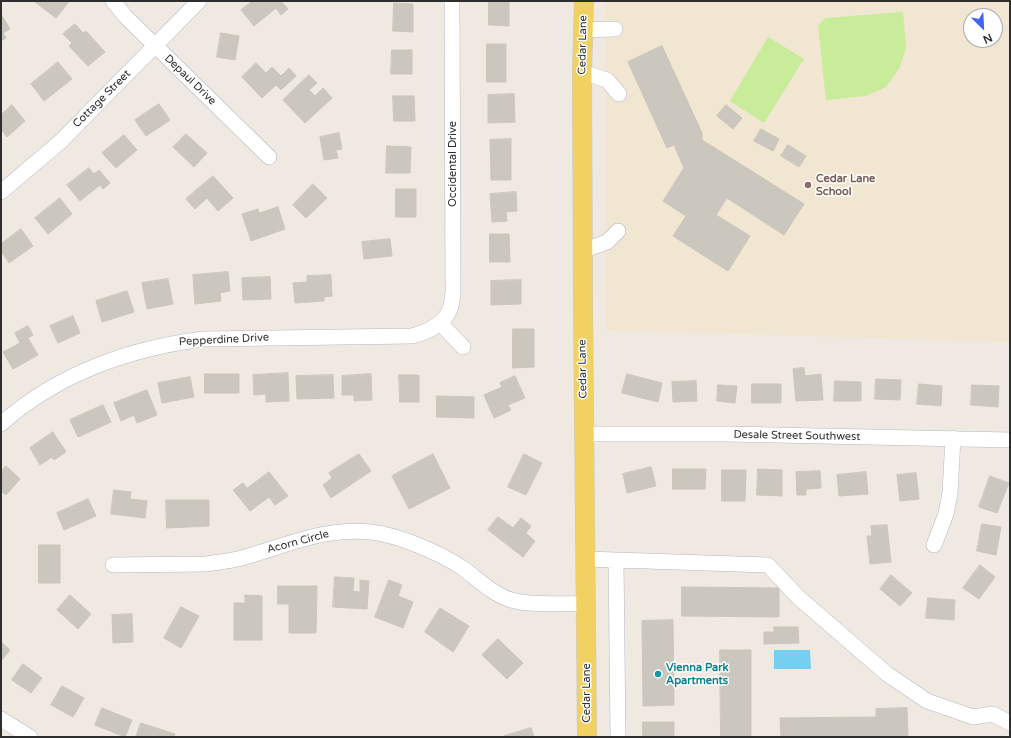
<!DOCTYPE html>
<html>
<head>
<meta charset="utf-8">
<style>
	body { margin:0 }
	#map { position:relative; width:1011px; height:738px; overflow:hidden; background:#efe9e1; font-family:"Varela Round",sans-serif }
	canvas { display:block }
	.frame { position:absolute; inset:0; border:2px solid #2e2e2e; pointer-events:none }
	.north { position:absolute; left:963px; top:8px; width:40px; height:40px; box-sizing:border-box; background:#fff; border:1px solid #ababab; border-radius:50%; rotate:156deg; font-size:11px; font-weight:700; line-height:16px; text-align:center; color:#2e2e2e }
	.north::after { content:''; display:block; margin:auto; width:14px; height:18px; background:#4264fb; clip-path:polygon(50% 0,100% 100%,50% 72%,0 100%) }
</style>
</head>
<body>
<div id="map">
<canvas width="1011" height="738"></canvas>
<div class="frame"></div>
<div class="north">N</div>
</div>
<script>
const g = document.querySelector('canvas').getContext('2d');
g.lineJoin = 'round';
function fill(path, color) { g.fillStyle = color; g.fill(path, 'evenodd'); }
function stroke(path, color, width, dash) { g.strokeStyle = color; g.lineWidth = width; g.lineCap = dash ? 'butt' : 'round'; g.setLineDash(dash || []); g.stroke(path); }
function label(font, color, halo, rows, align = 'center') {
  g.font = font + ' "Varela Round",sans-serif'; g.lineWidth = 3; g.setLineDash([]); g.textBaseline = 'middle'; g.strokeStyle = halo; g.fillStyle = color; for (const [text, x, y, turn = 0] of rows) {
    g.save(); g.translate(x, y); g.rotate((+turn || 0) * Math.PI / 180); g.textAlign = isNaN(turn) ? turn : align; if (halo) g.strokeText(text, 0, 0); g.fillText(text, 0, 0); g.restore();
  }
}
const education = new Path2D(`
	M605 1H1010V342L605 330ZM971 16H995V40H971Z`);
const pitch = new Path2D(`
	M903 12 906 48 899 69 886 87 866 96 826 100 818 26 825 18Z
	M768 37 804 59 764 123 730 101Z`);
const water = new Path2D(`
	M774 650H810L811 669H774Z`);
const building = new Path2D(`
	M36 1H66L68 3 56 18 35 2Z
	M253 1H281L288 9 281 15 276 8 254 26 241 10Z
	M489 1H509V26L489 25Z
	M394 3 413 4V32L393 31Z
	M3 17 10 29 3 33 6 38 1 41V18Z
	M75 24 83 33 86 31 105 52 88 66 69 46 72 43 63 34Z
	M221 33 239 36 235 60 217 57Z
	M487 44H506V82H487Z
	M662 46 702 133V140L804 204 784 235 727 198 716 215 750 236 728 271 673 236 686 216 663 201 684 168 674 145 667 148 628 62Z
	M392 50H412V74H391Z
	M58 62 72 79 44 101 31 84Z
	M256 63 266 73 272 67 281 76 289 68 296 76 281 90 276 85 262 98 242 77Z
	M309 75 317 83 309 90 315 96 323 88 332 98 305 123 283 100Z
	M514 94 515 122 488 123V95Z
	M393 96H414L415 121H394Z
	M159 104 170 120 146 136 135 120Z
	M12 105 25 121 7 137 1 129V115Z
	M726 105 742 118 733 129 717 116Z
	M761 129 779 139 773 151 754 141Z
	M339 133 342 149 336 150 338 158 324 160 320 137Z
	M186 134 207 153 194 167 173 147Z
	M124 135 137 150 116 168 102 153Z
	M511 139V180H491L490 140Z
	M788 145 806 156 799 167 781 156Z
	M387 146 411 147 410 173H386Z
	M89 168 94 174 99 170 110 183 103 189 100 185 80 201 67 185Z
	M213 176 233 198 218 211 207 198 195 209 186 199Z
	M313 184 327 198 306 218 293 205Z
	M396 189H416V217H396Z
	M516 192 517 211 506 212 507 221 492 222 490 194Z
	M60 198 72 214 48 234 35 218Z
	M278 207 285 229 251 241 242 214 258 209 259 213Z
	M21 229 33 246 9 263 1 251V244Z
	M490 234H509L510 262H490Z
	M390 239 392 256 364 259 362 242Z
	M228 272 230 291 220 293 221 301 195 304 193 275Z
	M331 275 332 296 324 297V301L295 303 293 283 307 282V276Z
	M270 277 271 299 243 300 242 278Z
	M168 279 173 304 147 309 142 283Z
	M521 280V304L491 305V281Z
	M127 291 134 312 102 322 96 301Z
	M73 316 80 333 58 343 50 326Z
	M28 326 33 335 28 338 38 355 13 369 3 352 20 343 15 333Z
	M513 329H534V367L513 368Z
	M804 368 805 376 821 374 823 400 796 401 793 369Z
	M288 373 289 401 266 402V394L254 395 253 375Z
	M205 374H239V393H205Z
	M371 374 372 400 354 401V395H342V376Z
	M627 374 662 383 658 402 622 393Z
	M333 375 334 398 297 399 296 376Z
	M399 375H419V402H400Z
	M515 376 525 398 508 405 511 410 494 418 484 395 502 387 500 383Z
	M190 377 194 397 162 403 158 383Z
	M876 379 901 380 900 400 875 399Z
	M696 381 697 401 673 402 672 382Z
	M835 381 861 382V401H834Z
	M752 384H781V403H752Z
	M919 384 942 386 941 406 917 404Z
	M718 385 737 386 735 403 717 401Z
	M972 385 999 386 998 407 971 405Z
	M147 390 157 415 137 423 134 415 121 421 114 403Z
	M437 396 474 397V418L437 417Z
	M103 405 111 422 78 437 70 420Z
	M53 432 66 452 54 460 52 457 40 465 30 448Z
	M359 454 371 471 331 498 323 485 332 478 329 473Z
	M433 454 450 488 409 509 392 476Z
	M524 454 542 463 526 495 508 487Z
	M6 466 20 479 6 495 1 491V472Z
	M651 467 656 486 627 493 623 474Z
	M673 469H706L705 489H673Z
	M758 469 782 470V496L757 495Z
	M722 470H746L745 501H722Z
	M820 471 821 488 806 489V495H797L796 472Z
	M269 472 288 496 275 505 269 497 250 511 233 490 243 483 247 488Z
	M866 472 868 494 839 496 837 475Z
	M916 473 919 499 900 501 897 475Z
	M990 476 1009 483 997 513 979 507Z
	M114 490 131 492 130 499 147 501 145 518 111 514Z
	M88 499 96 516 64 530 57 513Z
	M166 500H209V526L167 528Z
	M498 517 513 528 521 518 531 526 526 533 535 541 523 557 488 530Z
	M982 524 1001 527 996 555 977 551Z
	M887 525 891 562 870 564 867 536H872L871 526Z
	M39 545H60V583H39Z
	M980 565 995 577 979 599 963 588Z
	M891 575 912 593 900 606 880 589Z
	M335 577 354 578 353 591 360 592V580L369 581 367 609 333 607Z
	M389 580 402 585 398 596 413 602 403 628 375 617Z
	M278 586H317L316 633H289V604H278Z
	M682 587 779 588V617L682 616Z
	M70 595 91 614 78 629 57 610Z
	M245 595 262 596V640H234V603H245Z
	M928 598 955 600 954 620 926 618Z
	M181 607 199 616 181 648 164 638Z
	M440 608 469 626 453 652 425 632Z
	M132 614 133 642 113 643 112 615Z
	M673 620 674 705 643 706 642 621Z
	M774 627H798L799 643 764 644V632H774Z
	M498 639 523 663 507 679 482 655Z
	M1 642 10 650 1 661Z
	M720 650H751V737H721Z
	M23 664 42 678 31 693 12 680Z
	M62 686 84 698 73 717 51 705Z
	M102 708 132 720 125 737 95 725Z
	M907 708 908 736 781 737 780 718 876 717V709Z
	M643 722H674V737H643Z
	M141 723 175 734 174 737H136Z
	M531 728 534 737H504V736Z`);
const minor = new Path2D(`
	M113 1 125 16 269 157
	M583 30 615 29
	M582 72 607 80 619 94
	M1 192 60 142 199 1
	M582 251 607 242 618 231
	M440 323 463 347
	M1 424C57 374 130 348 204 339L412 336C427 332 444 325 450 309 452 304 452 298 453 293L452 1
	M584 434H727L1010 440
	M934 545 946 514 950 493 953 438
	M585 559 616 560
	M113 565 206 564C218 562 230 561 242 558 285 546 324 527 371 532 398 535 438 552 461 567 477 578 492 594 511 600 532 606 564 603 587 604
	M1 719 30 737
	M618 737 616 560 768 565 798 597 887 674 927 701 973 717 993 714 1010 723`);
const major = new Path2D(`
	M584 1 582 72 583 305 587 737`);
const markers = [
	[808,185,4,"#8d6e63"],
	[658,674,4,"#0f9aa8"]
];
const streetNames = [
	["Cedar Lane",583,45,-89],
	["Depaul Drive",190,80,44],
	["Cottage Street",102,99,-45],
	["Occidental Drive",453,164,-90],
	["Pepperdine Drive",224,340,-3],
	["Cedar Lane",583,369,-91],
	["Desale Street Southwest",797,436,1],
	["Acorn Circle",298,542,-15],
	["Cedar Lane",587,693,-90]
];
const educationNames = [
	["Cedar Lane",816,179],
	["School",816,192]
];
const cultureNames = [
	["Vienna Park",666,668],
	["Apartments",666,681]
];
fill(education, '#f0e6d1');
fill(pitch, '#c9ec9a');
fill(water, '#75cff0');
fill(building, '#cbc7bf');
stroke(building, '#cbc5ba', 1);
stroke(minor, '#b4b7c1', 16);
stroke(major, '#c9c9c9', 20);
stroke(minor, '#fff', 15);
stroke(major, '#f2d163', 19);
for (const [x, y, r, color] of markers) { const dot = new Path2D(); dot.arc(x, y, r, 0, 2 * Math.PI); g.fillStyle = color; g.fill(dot); stroke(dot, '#fff', 1.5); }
label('11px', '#2e2e2e', '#fff', streetNames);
label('bold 11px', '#785e54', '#fff', educationNames, 'left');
label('bold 11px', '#0d838f', '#fff', cultureNames, 'left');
</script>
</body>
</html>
